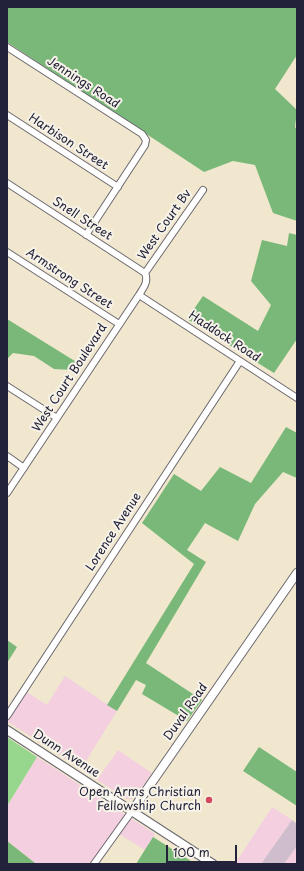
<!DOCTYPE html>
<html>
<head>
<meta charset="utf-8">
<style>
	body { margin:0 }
	#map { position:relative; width:304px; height:871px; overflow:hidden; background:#f0e7ce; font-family:"Playpen Sans",sans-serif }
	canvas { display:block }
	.frame { position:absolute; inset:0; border:8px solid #22223b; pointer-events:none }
	.scale { position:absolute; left:166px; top:845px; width:71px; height:18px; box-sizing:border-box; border:2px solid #22223b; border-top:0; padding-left:5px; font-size:12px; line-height:14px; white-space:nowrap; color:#22223b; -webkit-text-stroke:3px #f7f3e8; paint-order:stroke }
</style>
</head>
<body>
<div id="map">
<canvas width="304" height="871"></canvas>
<div class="frame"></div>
<div class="scale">100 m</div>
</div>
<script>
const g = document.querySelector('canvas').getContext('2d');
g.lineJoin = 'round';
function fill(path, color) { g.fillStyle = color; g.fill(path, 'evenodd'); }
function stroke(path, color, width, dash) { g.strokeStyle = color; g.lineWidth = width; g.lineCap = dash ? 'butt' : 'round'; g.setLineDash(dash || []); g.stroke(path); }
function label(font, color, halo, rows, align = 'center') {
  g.font = font + ' "Playpen Sans",sans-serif'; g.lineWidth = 4; g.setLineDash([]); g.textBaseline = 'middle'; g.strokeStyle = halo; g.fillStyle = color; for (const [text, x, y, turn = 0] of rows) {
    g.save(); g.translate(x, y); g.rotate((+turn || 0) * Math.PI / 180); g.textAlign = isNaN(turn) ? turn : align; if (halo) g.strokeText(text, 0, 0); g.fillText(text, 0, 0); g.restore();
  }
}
const built = new Path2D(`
	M65 676 117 711 81 769 7 721V720L25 691 47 705Z
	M118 750 152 773 135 797 132 799H127L97 780Z
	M37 757 155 834 145 850 114 831 91 864H34L35 863 7 841V806Z
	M272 807 292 820 261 864H235Z
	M297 846V864H284Z`);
const industrial = new Path2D(`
	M292 820 297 824V846L284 864H261Z`);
const green = new Path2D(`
	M7 737 37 757 7 806Z`);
const forest = new Path2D(`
	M7 7H297V55L275 89 297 110 295 127 297 130V221L273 213 255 165 233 161 204 172 7 42Z
	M289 233 297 235V339L274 373 187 319 203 296 258 331 271 305 251 281 262 240 287 246Z
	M7 319 78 363 73 370 54 369 34 356 13 353 7 359Z
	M286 427 297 433V478L283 472 255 504 238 541 205 523 187 550 206 562 146 663 202 700 187 721 142 694 146 685 136 680 117 711 107 705 194 564 142 523 174 474 201 491 220 467 251 483Z
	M7 640 17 647 7 663Z
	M259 747 297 772V806L243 771Z
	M153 837 191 861 189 864H136Z
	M7 841 35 863 34 864H7Z`);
const minor = new Path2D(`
	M7 47 142 134 146 140 145 145 86 235
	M7 115 118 187
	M7 183 145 273
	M7 252 119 324
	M145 273 203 190
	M139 295 297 398
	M7 386 57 418
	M7 456 24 468
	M7 493 139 295C143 288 149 282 145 273
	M7 716 240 361
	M94 864 127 818 132 811`);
const major = new Path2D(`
	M7 730 213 864
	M132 811 297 573`);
const markers = [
	[209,800,4,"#d1495b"]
];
const streetNames = [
	["Jennings Road",83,83,33],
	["Harbison Street",68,142,33],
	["Snell Street",82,219,33],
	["West Court Bv",165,225,-55],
	["Armstrong Street",69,279,33],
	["Haddock Road",224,337,33],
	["West Court Boulevard",70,378,-57],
	["Lorence Avenue",114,532,-57],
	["Duval Road",186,712,-55],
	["Dunn Avenue",66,754,33]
];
const poiNames = [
	["Open Arms Christian",201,793],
	["Fellowship Church",201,807]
];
fill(built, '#f3cfdf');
fill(industrial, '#cfbdce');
fill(green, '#97d78d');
fill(forest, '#79b878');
stroke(minor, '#6a676e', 8);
stroke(major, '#6a676e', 10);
stroke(minor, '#fff', 6);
stroke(major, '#fff', 8);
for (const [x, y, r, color] of markers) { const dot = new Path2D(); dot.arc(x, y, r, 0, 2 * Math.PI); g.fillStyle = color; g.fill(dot); stroke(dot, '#f7f3e8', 1.5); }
label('12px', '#22223b', '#f7f3e8', streetNames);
label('12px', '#22223b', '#f7f3e8', poiNames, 'right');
</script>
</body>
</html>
